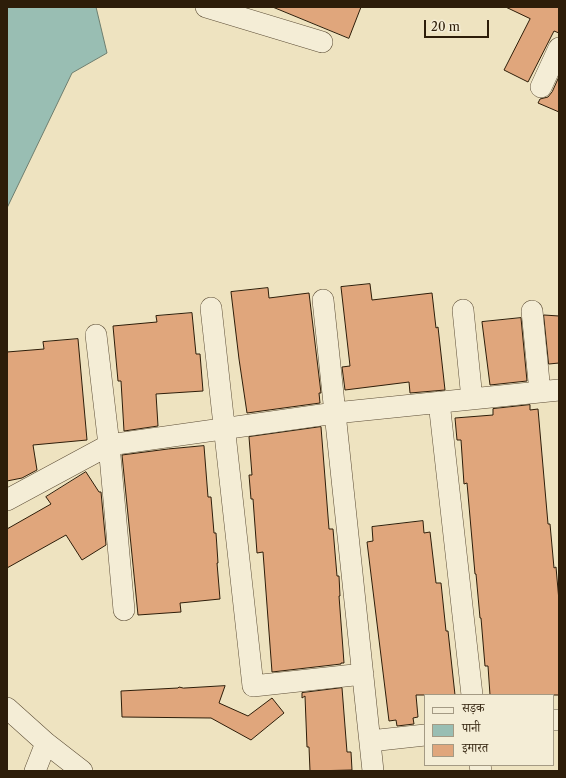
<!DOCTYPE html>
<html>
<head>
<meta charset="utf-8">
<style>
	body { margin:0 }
	#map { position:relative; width:566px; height:778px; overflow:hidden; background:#eee3c0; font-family:"Libre Caslon Text","Noto Serif Devanagari",serif }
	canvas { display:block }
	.frame { position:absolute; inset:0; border:8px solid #2d1d09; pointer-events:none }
	.legend { position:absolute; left:424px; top:694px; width:130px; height:72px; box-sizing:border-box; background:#f4edd6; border:1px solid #a49a84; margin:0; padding:5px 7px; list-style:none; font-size:12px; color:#2d1d09 }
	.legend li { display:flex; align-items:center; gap:8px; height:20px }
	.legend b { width:20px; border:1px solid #a49a84 }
	.scale { position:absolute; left:424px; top:20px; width:65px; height:18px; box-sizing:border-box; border:2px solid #2d1d09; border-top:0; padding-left:5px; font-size:12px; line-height:14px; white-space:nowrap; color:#2d1d09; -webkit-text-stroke:3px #f4edd6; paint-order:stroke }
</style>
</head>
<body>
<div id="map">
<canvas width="566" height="778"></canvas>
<div class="frame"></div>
<ul class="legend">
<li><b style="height:5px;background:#f4edd6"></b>सड़क</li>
<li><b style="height:11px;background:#99beb3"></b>पानी</li>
<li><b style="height:11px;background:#e0a67c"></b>इमारत</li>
</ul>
<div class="scale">20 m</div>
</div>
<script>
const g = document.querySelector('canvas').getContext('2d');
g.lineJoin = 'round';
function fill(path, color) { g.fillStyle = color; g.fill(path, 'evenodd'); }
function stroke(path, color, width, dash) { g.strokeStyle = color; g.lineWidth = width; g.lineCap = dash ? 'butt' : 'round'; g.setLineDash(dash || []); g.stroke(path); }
const water = new Path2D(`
	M7 7H96L107 53 72 73 7 208Z`);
const building = new Path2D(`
	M273 7H361L349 38Z
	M506 7H559V33L554 31 528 82 504 70 530 19Z
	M559 77V112L538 103 540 99 548 97 552 92Z
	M370 284 372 300 432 293 436 328 438 327 445 390 410 393 409 382 345 390 342 367 350 366 341 287Z
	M268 288 269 298 309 293 321 393H319L320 403 247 413 239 359 231 292Z
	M192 313 196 354H200L203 391 156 394 158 426 124 431 121 381H118L113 326 157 322 156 316Z
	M544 315 559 316V363L549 364Z
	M521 318 527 381 490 385 482 322Z
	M78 339 87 440 33 445 37 470 22 478 7 481V352L44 349 43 342Z
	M530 405V410L538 409 548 524H550L554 568 556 567 559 601V695H490L488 666H485L481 618H480L476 574H475L467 483 464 484 461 440H457L455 418 493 415V409Z
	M321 427 329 529H333L337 576H339L340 596H339L344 663H341V664L272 672 263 552 257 553 253 499H251L249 475H252L249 437Z
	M204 446 208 497H211L214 533H216L218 563H217L220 599 180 603 181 612 138 615 122 455 168 449Z
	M86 472 99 492H101L106 545 82 560 66 535 7 568V529L51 504 46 497Z
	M423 521 424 533 430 532 436 583H441L446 631H448L455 695H416L418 717 413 718 414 724 397 726 396 720 389 721 367 542 373 541 372 527Z
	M225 686 219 703 248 716 272 698 284 713 251 740 211 718 122 717 121 691 178 688 179 687 183 688Z
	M342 688 347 752H351L352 770 310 771 309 747H307L305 696 302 698V693Z`);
const minor = new Path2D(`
	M206 7 322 42
	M541 87 559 48
	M323 300 373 771
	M211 308 253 686 363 674
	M463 310 472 399
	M532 311 540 392
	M96 335 109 445 124 610
	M439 402 472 695
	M7 500 109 445 335 413 559 390
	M7 708 46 743 82 771
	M553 720H559
	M370 741 425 735
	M480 765 481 771
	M35 771 46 743`);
fill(water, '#99beb3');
stroke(water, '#6e7e6f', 1);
fill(building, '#e0a67c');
stroke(building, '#2d1d09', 1);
stroke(minor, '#5d4e37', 22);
stroke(minor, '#f4edd6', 21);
</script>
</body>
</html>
